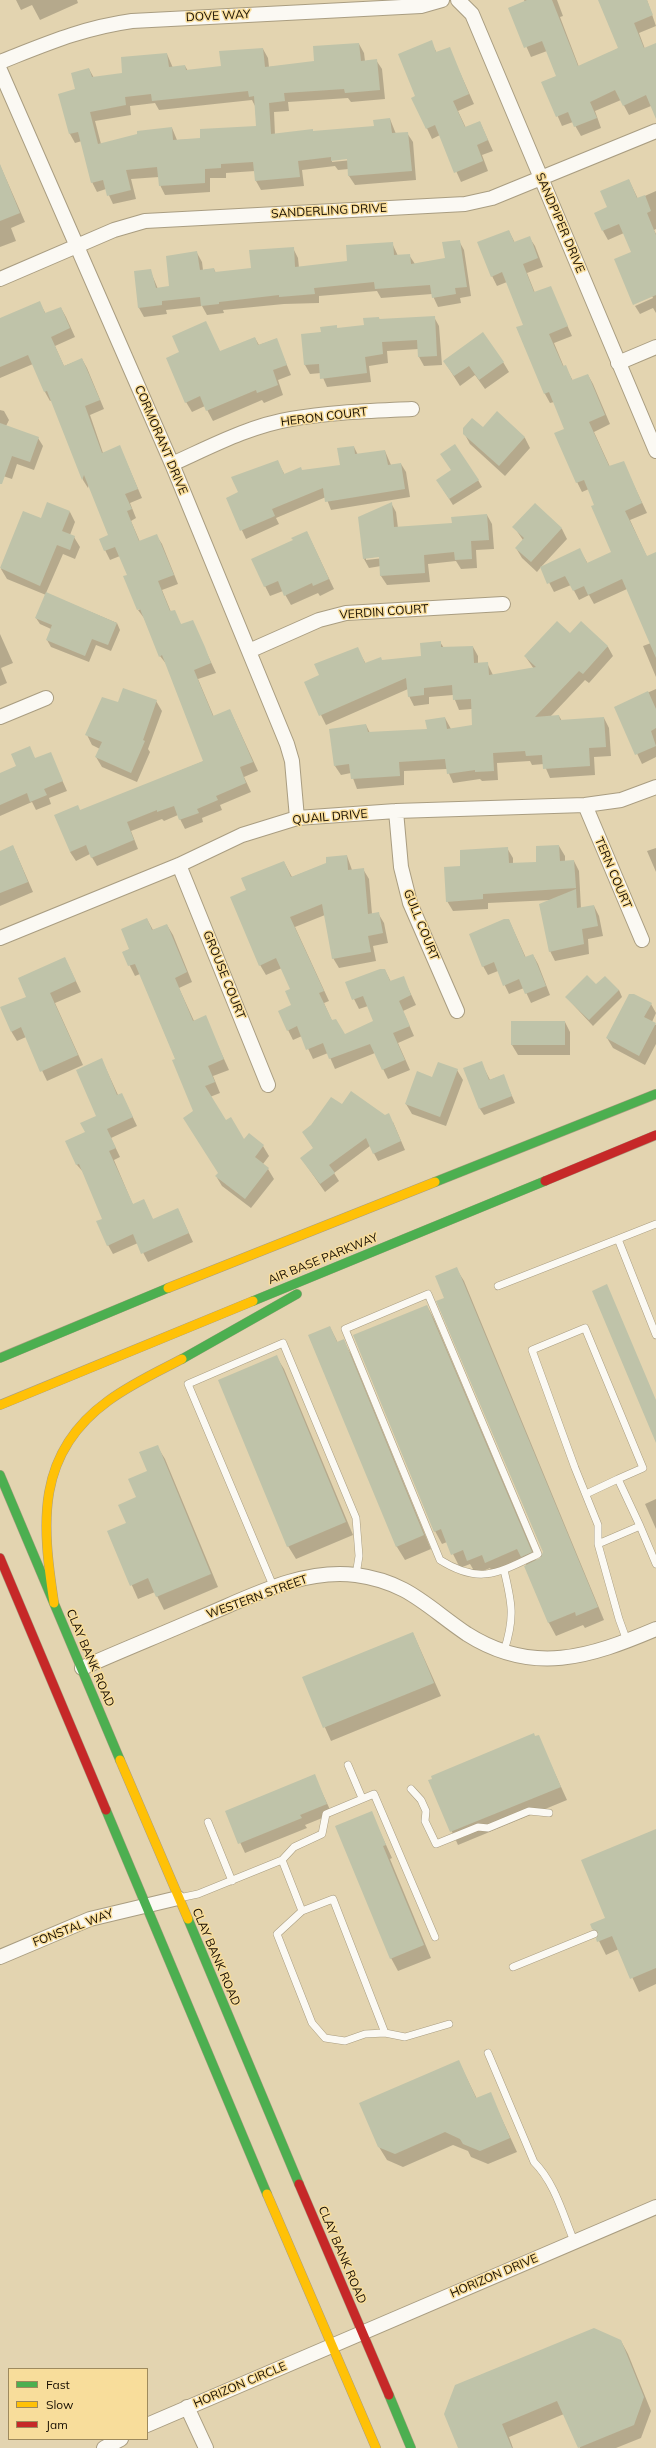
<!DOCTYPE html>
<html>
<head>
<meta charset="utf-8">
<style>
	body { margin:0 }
	#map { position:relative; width:656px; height:2448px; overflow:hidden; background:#e3d4b0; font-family:Mulish,sans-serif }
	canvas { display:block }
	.legend { position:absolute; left:8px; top:2368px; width:140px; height:72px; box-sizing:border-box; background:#f8dd9b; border:1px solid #9e8a5d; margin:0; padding:5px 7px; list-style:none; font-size:12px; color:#160d00 }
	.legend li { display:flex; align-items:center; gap:8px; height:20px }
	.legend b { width:20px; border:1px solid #9e8a5d }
</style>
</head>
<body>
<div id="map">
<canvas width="656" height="2448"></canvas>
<ul class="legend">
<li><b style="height:5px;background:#4caf50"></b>Fast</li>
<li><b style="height:5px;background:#ffc107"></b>Slow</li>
<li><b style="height:5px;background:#c62828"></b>Jam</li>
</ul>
</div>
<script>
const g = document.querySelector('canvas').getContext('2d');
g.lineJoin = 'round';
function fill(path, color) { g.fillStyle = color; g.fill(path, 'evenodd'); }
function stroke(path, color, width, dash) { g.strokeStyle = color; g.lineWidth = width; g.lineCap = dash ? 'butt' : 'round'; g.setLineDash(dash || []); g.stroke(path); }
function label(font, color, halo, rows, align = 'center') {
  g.font = font + ' Mulish,sans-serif'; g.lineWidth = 3; g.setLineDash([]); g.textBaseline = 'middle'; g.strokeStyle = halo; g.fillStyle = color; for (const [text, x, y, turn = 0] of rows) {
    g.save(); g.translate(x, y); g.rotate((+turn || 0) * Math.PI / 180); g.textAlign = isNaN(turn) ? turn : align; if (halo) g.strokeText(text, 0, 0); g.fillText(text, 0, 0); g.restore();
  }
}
const shadow = new Path2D(`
	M16 0H77L78 3 40 20 32 5 21 10Z
	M524 0H557L563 16 560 17 579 67 619 48 599 0H647L656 26 639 33 645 49 656 44V104L629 115 621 100 595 111 601 128 581 136 573 122 562 126 543 83 557 77 547 51 531 57 509 8 525 2Z
	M431 42 437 53 449 48 474 104 458 111 466 128 480 122 493 151 482 155 488 171 461 182 440 135 432 139 413 99 416 97Z
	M359 44 364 53 365 61 376 60 382 69 385 99 351 102 348 98 288 102 289 111 274 112 275 135 312 130 314 132 375 127 390 119 396 134 407 133 413 142 416 180 355 185 349 176V169L338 170 335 166 302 170 304 186 261 190 256 181 255 171 226 173V178H210V192L165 195 160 185 159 177 131 179 136 199 113 204 106 189 97 192 92 182 82 141 75 143 70 134 60 94 76 90 89 69 94 78 124 74 167 54 173 68 185 66 188 71 222 67 263 49 268 58 269 67 315 62ZM252 100 255 106 257 127 201 139 177 140 172 128 101 144 95 121 131 115 130 106 155 103 159 110ZM352 158V160L332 162V160Z
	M0 165 25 222 11 228 16 241 0 247Z
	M629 180 638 199 656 191V229L654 230 656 234V313L653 308 640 314 635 306 653 298 624 233 608 240 603 231 608 208Z
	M509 231 515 243 529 237 535 246 543 267 527 273 535 293 550 287 572 336 554 343 564 367 565 366 573 381 588 375 593 384 610 424 594 432 610 467 623 462 647 513 630 520 647 557 656 553V677L643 646 651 643 627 589 594 604 589 595 579 600 571 585 554 592 541 567 537 572 522 558 516 548 523 540 514 527 535 504 562 529 567 539 541 567 580 550 588 564 612 553 589 489 582 492 577 482 565 430 554 402 550 403 545 394 517 328 524 325 507 282 497 286 492 276Z
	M459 241 464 250 471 296 460 298 461 303 438 307 432 294 381 298 377 291 319 296V303L284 304 223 310 224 313 207 315 202 306 166 310 167 314 144 317 139 308 150 270 158 289 170 287 197 253 202 262 203 270 214 269 216 273 252 269 293 248 298 258 299 268 348 262 392 243 398 256 409 255 415 264 446 259Z
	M39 302 46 314 61 308 66 317 75 337 55 346 64 366 82 359 87 368 104 409 90 415 103 453 120 447 142 498 130 503 136 518 131 521 140 542 156 535 162 544 178 584 162 590 171 612 174 611 181 625 192 621 216 673 198 679 214 717 230 710 258 771 244 777 251 792 220 805 222 810 202 818 203 822 185 829 178 815 164 821 162 819 131 831 138 849 97 866 90 854 76 861 70 852 81 811 204 761 167 665 160 656 144 618 138 610 144 608 120 556 110 560 100 540 110 536 89 484 88 488 83 480 52 400 50 401 45 392 33 364 0 378V319Z
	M434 317 439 326 442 365 424 366 419 357V349L387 351 388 363 369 366 371 382 327 387 321 373 310 374 305 365 302 335 322 333 336 326 338 329 365 326 379 318 380 320Z
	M206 323 220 352 255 338 259 345 276 339 291 375 278 380 283 395 264 403 262 400 213 421 205 406 192 412 186 402 180 352Z
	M444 361 503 362 509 372 485 389 475 375 460 386Z
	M0 410 4 411 9 420 6 426 38 438 43 446 34 470 17 464 12 479 0 475Z
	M497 413 525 438 530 448 505 476 470 444 464 433 483 428Z
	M354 447 358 455 385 451 391 465 401 464 406 472 410 497 331 510 326 497 276 518 279 524 246 539 227 498 239 493 233 478 277 461 285 475 341 466Z
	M478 480 482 487 453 505 441 486Z
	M391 503 396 512 398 528 453 524 487 515 492 524 494 549 476 550 477 568 461 569 456 561 428 564 430 582 387 585 381 576V566L369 568 364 559ZM383 556 384 558 366 560V558Z
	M24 512 42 519 70 512 75 522 70 535 74 537 80 547 75 559 63 554 46 593 117 623 120 630 111 651 96 645 89 662 51 647 47 640 51 629 40 624 36 618 46 595 7 579 1 569Z
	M307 532 334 589 320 596 318 593 291 605 283 591 270 596 265 586 294 541Z
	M581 622 608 647 613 656 589 683 585 680 550 717 559 716 562 721 604 718 609 728 611 756 594 757 595 775 550 778 544 764 532 765 530 761 497 763 498 780 482 781 480 779 453 783 447 769 404 771V785L357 789 351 773 341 775 335 766 366 725 370 733 428 730 445 718 451 729 473 726 472 709 459 710 453 695 429 697V704L414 706 409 696 408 689 326 725 305 683 321 675 357 648 366 664 423 657 440 642 444 648 473 647 478 656V664L487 663 493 675 534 669 525 656 570 634Z
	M0 634 13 663 1 668 7 683 0 686Z
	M656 689V757L642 764 615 707Z
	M156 701 162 711 148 749 150 752 137 782 102 767 96 757 100 749 92 745 87 735 118 704Z
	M29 747 35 759 50 753 67 791 49 798 51 804 36 810 32 802 0 816V774L17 767Z
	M13 846 33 892 0 906V852Z
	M559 846 565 856V861H574L579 871 581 909 594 906 599 916 603 936 588 939 589 954 555 961 550 951 552 900 488 903V909L453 911 447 901 462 867 507 848 513 858V864L538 863Z
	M656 848V872L647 851Z
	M347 856 352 870 363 869 369 879 372 914 378 913 384 923 388 943 373 946 376 961 339 968 333 958 325 915 295 927 329 1001 324 1003 332 1021 345 1035 374 1022 368 1006 359 1009 346 983 385 970 391 982 403 977 416 1005 403 1011 414 1036 398 1043 410 1070 388 1079 375 1053 335 1069 328 1053 313 1059 302 1036 293 1040 288 1030 292 1006 291 989 282 968 266 975 260 965 247 891 284 862 292 877Z
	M147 919 153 930 167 925 173 935 192 982 179 988 194 1021 205 1017 229 1070 213 1076 220 1093 210 1097 225 1121 244 1140 249 1135 263 1146 269 1156 263 1164 268 1169 274 1179 251 1208 222 1186 216 1176 219 1173 176 1060 140 974 135 976 123 952 130 949Z
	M509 920 526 958 533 955 538 964 550 995 531 1003 524 988 509 994 498 971 488 975 483 966Z
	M65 958 81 992 55 1003 83 1065 47 1081 26 1037 17 1041 11 1031 27 997Z
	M596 986 619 990 622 997 593 1026 566 997Z
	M651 1004 656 1013 652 1022 656 1025V1044L645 1065 613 1048 607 1038Z
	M565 1022 570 1032V1055H518L512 1045Z
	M102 1060 118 1095 126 1103 137 1126 111 1138 120 1157 114 1160 133 1205 144 1200 153 1220 178 1209 193 1242 148 1262 138 1243 113 1254 108 1245 104 1219 84 1173 77 1165 66 1142 86 1133 97 1117Z
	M481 1062 490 1080 503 1075 515 1103 484 1115 480 1109Z
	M457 1070 463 1080 446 1126 412 1114 406 1104 433 1078Z
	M342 1106 393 1122 405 1150 378 1161 370 1146 334 1173 339 1181 325 1192 301 1158 314 1149 303 1132Z
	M456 1268 464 1281 604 1620 585 1628 583 1625 556 1636 549 1623 525 1562 494 1575 490 1568 476 1574 470 1564 460 1568 447 1542 442 1544 435 1531 427 1306 434 1319 537 1561 541 1559 544 1552 446 1298Z
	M330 1327 338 1343 343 1341 351 1354 431 1549 405 1560 397 1547 309 1336Z
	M276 1356 284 1369 353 1535 296 1559 288 1546Z
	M157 1446 165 1459 218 1587 164 1610 155 1592 138 1599 108 1532 127 1524Z
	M656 1499V1529L645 1504Z
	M413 1633 441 1696 331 1741 303 1678Z
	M538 1736 567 1800 458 1845 429 1781Z
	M314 1775 332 1814 305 1825 307 1828 245 1853 226 1812Z
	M371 1812 392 1858 390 1859 431 1958 398 1971 391 1958Z
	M656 1830V1984L639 1992 619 1949 606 1955 593 1929 606 1919Z
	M459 2062 477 2099 490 2093 517 2152 488 2164 471 2157 468 2151 453 2145 403 2167 387 2160 379 2147Z
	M621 2341 628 2354 651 2411 641 2438 616 2448H580L564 2414 509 2437 513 2448H459Z`);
const building = new Path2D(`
	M527 0H552L578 66 618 48 598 0H647L653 15 634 23 644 48 656 43V119L646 95 623 106 615 90 590 102 597 118 574 127 568 112 556 117 541 82 556 76 542 41 524 48 508 8Z
	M432 40 436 52 450 47 469 94 453 101 465 127 480 121 488 140 477 145 483 161 454 173 435 125 426 129 411 98 415 96 398 54Z
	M359 43 361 61 377 59 380 90 345 93 344 89 284 93 285 101 269 103 271 134 313 129V131L374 126 373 120 390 118 392 133 408 132 412 171 348 176 347 159 331 161V157L298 161 300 177 255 181 253 162 221 164V168L205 169V183L159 186 157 167 126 170 131 190 107 196 103 180 91 183 78 132 69 134 58 94 75 89 71 73 89 68 92 77 122 73 121 57 167 53 169 67 185 65 186 70 221 66 219 51 263 48 265 67 314 61 313 46ZM248 91 249 97 254 96 256 126 200 129V138L173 140 172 127 137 131V134L98 144 90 112 126 105 125 97 151 94 152 101Z
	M0 164 20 213 0 221Z
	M629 179 637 198 645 195 651 211 647 213 656 235V295L633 305 614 259 631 252 619 224 602 231 594 213 607 207 600 191Z
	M509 230 514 242 530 236 538 258 523 264 534 292 551 286 568 326 549 334 563 366 566 365 572 380 588 374 605 415 589 422 609 466 624 461 642 503 625 511 647 556 656 552V658L622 579 588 595 584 586 573 591 565 576 547 584 540 567 580 548 587 563 611 552 591 506 594 505 584 480 576 483 554 433 564 429 549 392 544 394 516 327 523 325 502 272 491 277 477 242Z
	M460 240 467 287 455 288 456 294 432 298 430 285 375 289 374 282 314 288 315 294 279 297V295L219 302V304L201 306 200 297 162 301V305L138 308 134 271 151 269 156 288 169 286 166 256 197 251 200 270 214 268 215 272 251 268 249 250 294 247 295 267 347 261 346 245 393 242 394 255 410 254 411 264 445 258 442 242Z
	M40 301 45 313 61 307 70 328 51 337 64 366 82 358 100 400 85 406 102 453 120 445 138 489 125 494 132 509 127 511 139 541 157 534 174 575 158 581 170 611 175 610 181 624 193 620 205 647 211 663 194 670 213 716 230 709 253 762 240 767 246 783 216 796 218 800 197 809 199 813 179 820 174 806 157 812V810L127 822 134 840 91 858 86 845 70 852 54 815 78 805 80 810 203 761 162 655 159 657 140 609 137 610 123 576 127 575 115 547 104 551 99 539 108 535 84 475 82 480 47 391 44 392 28 355 0 367V318Z
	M435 316 437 356 418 357 417 340 382 342 383 354 365 357 367 373 320 379 319 364 304 365 301 334 321 332 320 327 337 325V328L364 325 363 318 379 317V319Z
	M206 321 220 351 255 337 258 345 277 338 287 365 273 370 278 385 257 393 256 390 206 411 200 396 185 403 166 358 179 352 172 336Z
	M483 332 504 362 479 380 469 366 454 376 443 361Z
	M497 411 525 437 499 466 463 434V428L472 418 483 427Z
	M0 423 39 437 30 462 12 456 2 484H0Z
	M455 444 479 480 449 499 436 480 451 470 440 454Z
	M354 446 355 454 385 450 388 465 401 463 405 489 325 502 323 488 272 509 275 516 240 531 226 498 238 492 231 477 278 460 284 474 301 467 302 470 340 465 337 448Z
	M47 502 70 511 62 531 75 536 70 550 57 545 40 586 0 568 23 511 41 518Z
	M392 502 394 527 452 523 451 517 487 514 489 540 471 541 472 559 455 560 454 552 424 555 425 573 380 576 379 557 363 559 358 517Z
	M535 503 562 528 531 562 515 548 524 538 512 527Z
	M307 531 329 579 313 586 312 583 284 596 278 581 264 587 251 559 293 540 291 538Z
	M46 592 117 623 108 645 92 639 85 656 46 640 52 625 35 618Z
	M557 621 570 633 581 621 608 646 583 674 579 671 535 717 559 715 560 720 604 717 606 747 589 748 590 766 543 769 542 755 526 756 525 751 493 753 494 771 475 772V770L447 774 445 759 399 762 400 776 351 779 349 764 334 766 329 729 366 724 368 732 427 729 425 720 445 717 447 729 472 725 471 699 453 700 452 685 424 688V695L408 697 406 678 319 716 304 682 319 675 314 664 358 647 365 663 381 657 382 660 421 656 420 643 441 641V647L473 646 474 663 488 662 489 675 536 667 524 656Z
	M123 688 157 700 143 740 145 741 131 773 95 757 102 742 85 735 102 697 118 702Z
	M648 691 656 709V728L651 731 656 746 635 755 614 707Z
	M30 746 35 758 51 752 63 781 44 789 47 795 30 802 27 793 0 805V773L16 766 11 754Z
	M13 845 28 882 0 893V851Z
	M559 845 560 861 574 860 576 888 483 894V899L446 902 444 867 460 866V850L508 847 509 863 536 862V846Z
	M347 855 348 870 364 868 368 914 379 912 383 933 368 936 371 952 332 959 322 904 290 917 324 991 319 993 332 1020 336 1019 345 1034 373 1021 363 996 352 1000 345 982 380 969H385L390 981 404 976 411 995 399 1001 410 1026 393 1033 405 1060 382 1070 370 1044 329 1059 323 1043 306 1050 297 1026 287 1031 278 1011 291 1005 285 991 290 989 276 958 259 966 230 897 246 890 241 878 284 861 291 877 326 863V857Z
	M576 889 577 908 594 905 598 926 582 929 584 944 549 952 539 904Z
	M147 918 152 930 167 924 187 972 175 978 193 1021 206 1015 224 1059 208 1066 215 1082 205 1086 226 1120 231 1117 244 1139 249 1133 264 1145 255 1157 269 1168 245 1199 215 1176 218 1173 183 1118 193 1111 172 1060 175 1059 135 964 128 966 122 952 129 949 121 929Z
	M504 919H509L525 957 533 954 546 986 525 994 519 979 503 986 494 962 482 967 469 934Z
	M65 957 76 981 50 993 78 1055 40 1072 21 1027 11 1032 0 1007 26 997 18 978Z
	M587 975 596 984 605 976 619 990 589 1020 565 997Z
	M629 994H634L652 1003 644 1017 656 1023 639 1056 606 1038Z
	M511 1021H565V1045H511Z
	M102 1058 117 1095 122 1093 133 1117 107 1129 116 1148 109 1151 133 1204 144 1199 153 1219 178 1208 189 1233 141 1254 133 1234 107 1246 96 1221 102 1219 79 1164 76 1165 65 1141 85 1132 80 1123 96 1116 76 1070Z
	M482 1061 489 1080 504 1074 512 1096 479 1109 463 1068Z
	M438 1062 458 1069 440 1117 405 1104 417 1071 432 1077Z
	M351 1091 385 1115 389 1113 401 1141 373 1154 366 1138 329 1165 335 1173 320 1184 300 1158 313 1148 302 1132 311 1125 331 1097 342 1104Z
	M457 1267 598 1607 576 1616 575 1612 548 1623 524 1566 540 1558 543 1552 436 1301 444 1298 435 1276Z
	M607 1284 656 1400V1443L592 1291Z
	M427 1305 532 1552 521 1557 517 1549 485 1563 482 1555 467 1561 463 1550 451 1555 441 1529 434 1532 353 1335Z
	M330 1326 337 1342 344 1339 424 1535 396 1547 308 1335Z
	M277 1355 346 1522 287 1547 218 1380Z
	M158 1445 211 1574 156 1597 148 1578 130 1586 107 1531 126 1523 118 1505 136 1497 128 1479 147 1471 139 1452Z
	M413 1632 434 1683 323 1728 302 1677Z
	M534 1733 535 1736 539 1735 561 1787 450 1832 428 1780 432 1779 431 1776Z
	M315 1774 327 1804 300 1815 302 1818 238 1844 225 1811Z
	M372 1811 386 1845 383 1846 424 1945 390 1959 335 1826Z
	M656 1829V1968L630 1979 612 1936 597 1942 596 1939 598 1932 592 1929 590 1924 605 1918 581 1860Z
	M459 2060 476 2098 491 2092 510 2138 480 2151 463 2144 460 2139 445 2132 395 2154 378 2147 359 2103Z
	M594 2328 621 2340 644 2397 634 2425 578 2448 557 2401 502 2424 512 2448H458L444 2414 455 2385Z`);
const lane = new Path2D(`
	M656 1224 618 1239 656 1335
	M498 1286 618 1239
	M428 1294 538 1554C498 1573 480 1585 440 1560L345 1329Z
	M586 1494 618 1479
	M598 1544V1525L575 1468 532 1350 585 1328 643 1468 618 1479 640 1526
	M504 1570C512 1603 515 1618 504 1651
	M274 1588 188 1384 283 1343 356 1518 359 1556 356 1575
	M627 1641 619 1619 598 1544 640 1526 656 1564
	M348 1765 362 1798
	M411 1789 421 1800 426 1811 425 1821 436 1844 478 1827 488 1828 529 1811 549 1813
	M208 1822 232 1881
	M282 1860 302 1911 277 1934 312 2023 325 2038 345 2041 365 2034 385 2033 405 2037 449 2024
	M179 1898 198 1894 282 1860 294 1847 322 1834 326 1814 374 1794 435 1937
	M302 1911 333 1899 385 2033
	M513 1967 594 1934
	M488 2053 534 2162C555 2183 563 2215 574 2241`);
const street = new Path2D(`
	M458 0 472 14 656 451
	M0 62C46 44 82 28 132 21L421 6 442 0
	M0 70 172 464 287 744 292 761 297 818
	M0 279 114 230 145 221 465 204 492 198 656 131
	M618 363 656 347
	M172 464C210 447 249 426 291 419 331 412 372 411 412 409
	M249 651 319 620 346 613 503 604
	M0 717 46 698
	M585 805 642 940
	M396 811 401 867 410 903 457 1011
	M179 865 268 1085
	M0 938 179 865 242 835 297 818 396 811 585 805 621 800 656 787
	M82 1668C120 1651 160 1635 199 1618 248 1598 301 1568 356 1575 408 1582 427 1607 467 1634 533 1676 590 1657 656 1629
	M0 1957 90 1919 178 1898
	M187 2407 206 2448
	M147 2425 656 2207
	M104 2448 121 2439`);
const fast = new Path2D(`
	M435 1182 656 1094
	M253 1301 545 1181
	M0 1358 168 1288
	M182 1359 297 1294
	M0 1475 120 1760
	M106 1810 267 2194
	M188 1919 299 2184
	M389 2395 411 2448`);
const slow = new Path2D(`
	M168 1288 435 1182
	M0 1405 253 1301
	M54 1603C42 1524 35 1454 108 1401 131 1384 157 1372 182 1359
	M120 1760 188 1919
	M267 2194 376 2448`);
const jam = new Path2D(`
	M545 1181 656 1135
	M0 1558 106 1810
	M299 2184 389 2395`);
const streetNames = [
	["DOVE WAY",218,16,-3],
	["SANDERLING DRIVE",329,211,-3],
	["SANDPIPER DRIVE",560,223,67],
	["HERON COURT",324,417,-7],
	["CORMORANT DRIVE",161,440,67],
	["VERDIN COURT",384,612,-4],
	["QUAIL DRIVE",330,817,-5],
	["TERN COURT",613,873,67],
	["GULL COURT",421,925,68],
	["GROUSE COURT",224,975,68],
	["AIR BASE PARKWAY",323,1259,-22],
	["WESTERN STREET",257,1597,-20],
	["CLAY BANK ROAD",90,1658,67],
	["FONSTAL WAY",73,1928,-21],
	["CLAY BANK ROAD",216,1957,67],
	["CLAY BANK ROAD",342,2255,67],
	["HORIZON DRIVE",494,2276,-23],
	["HORIZON CIRCLE",240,2385,-23]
];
fill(shadow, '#0003');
fill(building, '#bfc3a9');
stroke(lane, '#a99d81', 8);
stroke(street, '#a99d81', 16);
stroke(fast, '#a99d81', 10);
stroke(slow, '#a99d81', 10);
stroke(jam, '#a99d81', 10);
stroke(lane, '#fbf9f3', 7);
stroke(street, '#fbf9f3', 14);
stroke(fast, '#4caf50', 9);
stroke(slow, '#ffc107', 9);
stroke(jam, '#c62828', 9);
label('12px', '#160d00', '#f8dd9b', streetNames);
</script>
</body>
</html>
